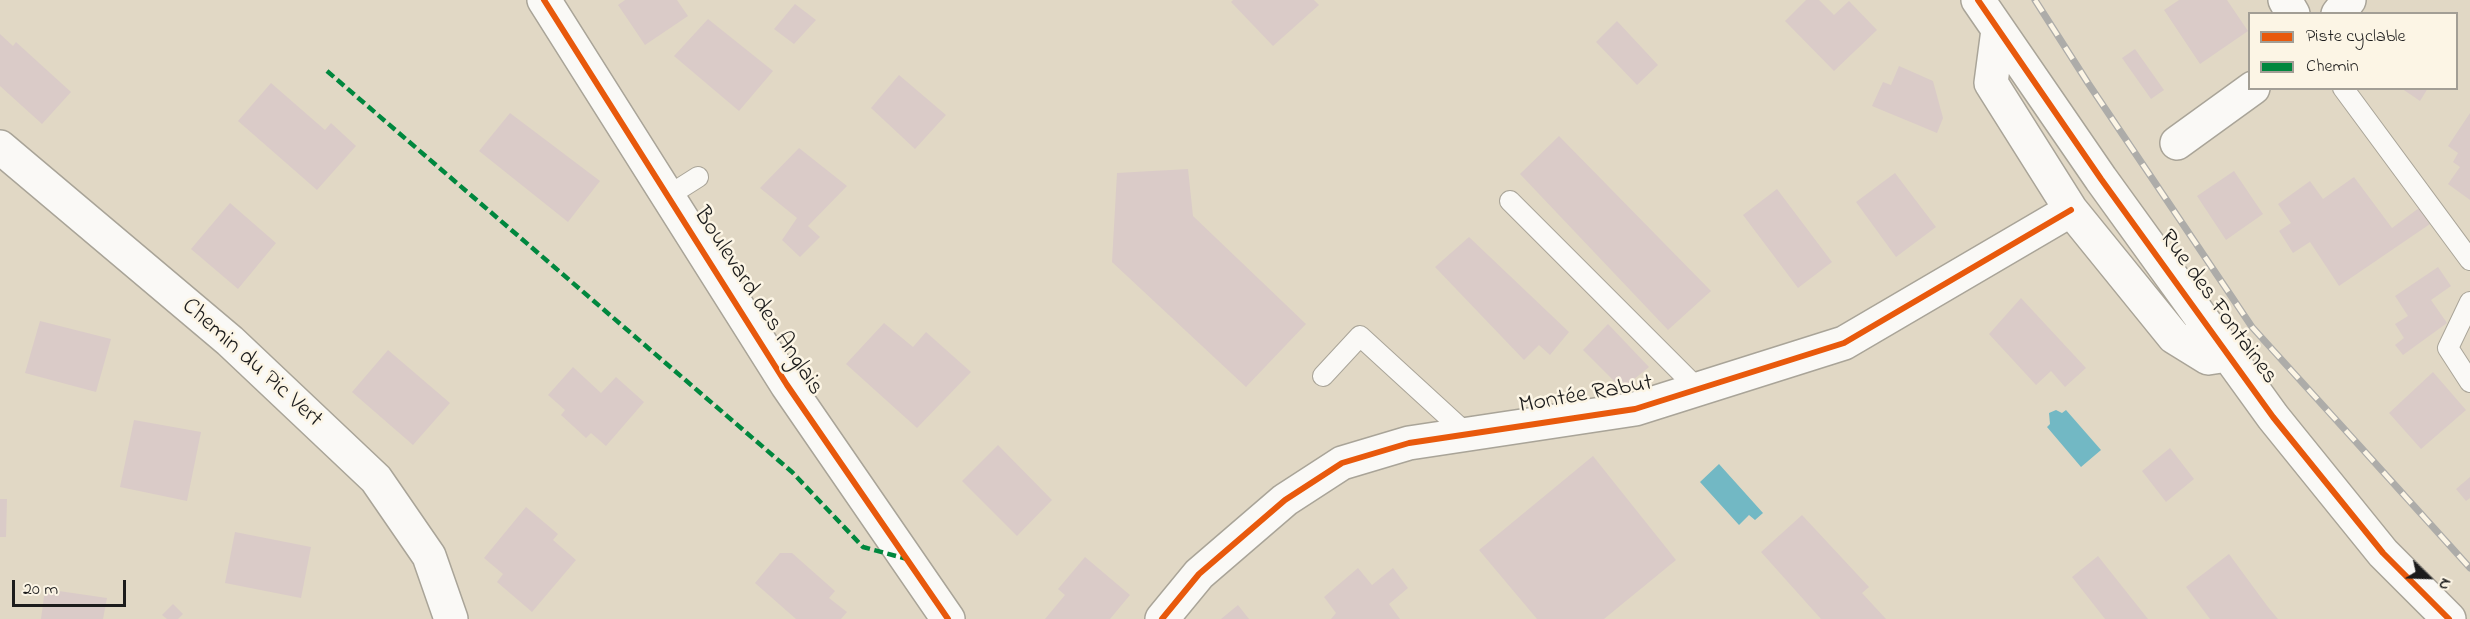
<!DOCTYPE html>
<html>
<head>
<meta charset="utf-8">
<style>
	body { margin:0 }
	#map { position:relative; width:2470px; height:619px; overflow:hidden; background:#e1d8c5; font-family:"Indie Flower",sans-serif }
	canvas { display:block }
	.legend { position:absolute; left:2248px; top:12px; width:210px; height:78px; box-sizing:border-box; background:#fcf5e5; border:2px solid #a29e95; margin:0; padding:8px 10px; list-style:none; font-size:18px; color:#1c1c1c }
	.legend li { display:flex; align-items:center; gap:12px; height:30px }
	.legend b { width:30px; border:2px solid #a29e95 }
	.north { position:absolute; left:2398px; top:547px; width:60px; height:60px; -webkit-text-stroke:4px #fcf5e5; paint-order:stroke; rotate:113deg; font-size:16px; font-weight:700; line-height:24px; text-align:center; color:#1c1c1c }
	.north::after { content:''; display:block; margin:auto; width:21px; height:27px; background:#1c1c1c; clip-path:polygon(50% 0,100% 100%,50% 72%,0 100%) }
	.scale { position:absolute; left:12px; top:580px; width:114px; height:27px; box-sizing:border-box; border:3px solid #1c1c1c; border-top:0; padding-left:8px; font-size:18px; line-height:21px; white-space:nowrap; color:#1c1c1c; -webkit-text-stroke:4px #fcf5e5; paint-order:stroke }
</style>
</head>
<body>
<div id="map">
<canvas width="2470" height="619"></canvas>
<ul class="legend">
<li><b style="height:8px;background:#e8590c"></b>Piste cyclable</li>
<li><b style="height:8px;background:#00873e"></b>Chemin</li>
</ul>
<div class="north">N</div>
<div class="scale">20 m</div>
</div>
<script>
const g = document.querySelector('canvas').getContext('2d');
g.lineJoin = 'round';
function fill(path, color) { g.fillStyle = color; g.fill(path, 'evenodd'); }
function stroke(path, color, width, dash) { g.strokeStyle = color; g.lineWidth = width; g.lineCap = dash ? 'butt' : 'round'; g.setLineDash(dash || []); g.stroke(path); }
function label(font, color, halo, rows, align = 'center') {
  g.font = font + ' "Indie Flower",sans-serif'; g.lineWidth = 5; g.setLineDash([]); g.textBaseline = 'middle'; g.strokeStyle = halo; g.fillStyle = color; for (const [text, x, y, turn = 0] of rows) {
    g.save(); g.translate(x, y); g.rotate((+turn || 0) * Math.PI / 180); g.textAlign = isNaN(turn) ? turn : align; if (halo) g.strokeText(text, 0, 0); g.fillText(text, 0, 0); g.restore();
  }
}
const water = new Path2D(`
	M2056 410 2062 413 2066 410 2101 450 2081 467 2047 427 2050 424 2049 413Z
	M1719 464 1763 513 1755 520 1749 515 1739 525 1700 482Z`);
const building = new Path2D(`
	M625 0H677L688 16 645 45 618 5Z
	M1233 0H1314L1319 5 1273 46 1231 2Z
	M1806 0H1819L1834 15 1849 1 1877 30 1834 71 1785 21Z
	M2179 0H2227L2248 31 2200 64 2164 10Z
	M795 4 816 20 794 44 774 29Z
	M708 19 773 71 739 111 674 56Z
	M1617 21 1658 65 1637 85 1596 42Z
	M0 34 13 46 16 42 71 92 42 124 0 86Z
	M2135 49 2164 90 2151 99 2122 58Z
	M1899 66 1933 81 1943 118 1937 133 1872 106 1883 82 1891 85Z
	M899 75 946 115 915 149 871 108Z
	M271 83 325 130 331 123 356 146 317 190 238 121Z
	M2401 88H2428L2420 101Z
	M510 113 600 181 568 222 479 151Z
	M2470 113V200L2448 184 2460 167 2453 162 2458 153 2448 146Z
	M1559 136 1711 291 1668 330 1520 174Z
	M799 148 847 186 808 226 820 237 800 257 782 240 797 218 760 188Z
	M1188 169 1193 216 1306 324 1246 387 1112 262 1117 173Z
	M2234 171 2263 214 2226 240 2197 196Z
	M1895 173 1936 227 1896 257 1856 202Z
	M2354 177 2392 228 2419 208 2430 224 2339 286 2310 242 2293 253 2279 231 2291 223 2278 204 2310 181 2323 199Z
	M1777 189 1832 262 1798 288 1743 215Z
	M230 203 276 243 238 289 191 249Z
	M1469 237 1569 332 1550 355 1539 345 1524 360 1435 267Z
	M2438 267 2451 286 2431 300 2447 323 2403 355 2395 345 2404 338 2395 324 2408 316 2395 296Z
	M2021 298 2086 368 2065 387 2051 371 2036 385 1989 334Z
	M40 321 111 339 96 392 25 373Z
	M884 323 913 347 926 332 971 372 917 428 846 364Z
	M1608 324 1649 367 1622 389 1583 350Z
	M388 350 450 403 413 445 352 392Z
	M573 367 601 393 616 377 644 402 606 446 591 433 586 438 561 415 565 410 548 395Z
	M2433 372 2466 410 2421 449 2389 413Z
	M134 420 201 432 187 501 120 487Z
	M998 445 1052 500 1017 536 962 481Z
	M2170 448 2194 479 2166 502 2142 471Z
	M1593 456 1676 560 1604 619H1537L1479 550Z
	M2470 477V498L2466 501 2456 489Z
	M0 499H7L6 537H0Z
	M526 507 558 534 553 540 576 560 532 612 497 582 503 574 484 558Z
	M1802 515 1869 587 1862 593 1886 619H1821L1761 552Z
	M235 532 311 547 301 598 225 583Z
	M780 553H792L835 591 829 598 847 612 841 619H796L755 583Z
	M2229 554 2268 607 2278 619H2210L2186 587Z
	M2098 556 2148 619H2105L2072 577Z
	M1085 557 1130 595 1110 619H1045L1065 595 1058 589Z
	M1358 568 1372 585 1393 568 1408 588 1389 604 1400 619H1331L1336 613 1324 597Z
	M45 589 107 598 103 619H41Z
	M173 604 183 614 178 619H167L162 615Z
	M1238 605 1249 619H1221Z`);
const service = new Path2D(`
	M2343 88 2470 260
	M668 196 698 177
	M1510 201 1698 389
	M2470 302 2448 348 2470 382
	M1323 376 1360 336 1467 434`);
const minor = new Path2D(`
	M1978 0 2101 179 2273 417 2383 553 2449 619
	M2285 0 2293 14
	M2338 14 2349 0
	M1998 30 1991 83 2071 210 2174 337 2208 358 2228 355
	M2177 143 2253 88
	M0 147 230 341 376 479 429 556 451 619
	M1162 619 1199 574 1285 500 1342 463 1409 443 1635 409 1844 343 2071 210`);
const tertiary = new Path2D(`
	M544 0 787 385 948 619`);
const rail = new Path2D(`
	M2035 0 2088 83 2252 327 2470 568`);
const quiet = new Path2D(`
	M327 71 792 472 863 547 907 559`);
const cycleway = new Path2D(`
	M544 0 787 385 948 619
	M1978 0 2101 179 2273 417 2383 553 2449 619
	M1162 619 1199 574 1285 500 1342 463 1409 443 1635 409 1844 343 2071 210`);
const streetNames = [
	["Boulevard des Anglais",757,302,57],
	["Rue des Fontaines",2217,308,54],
	["Chemin du Pic Vert",251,364,42],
	["Montée Rabut",1586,396,-10]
];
fill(water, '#72b8c4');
fill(building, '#dacbc8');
stroke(service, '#a9a498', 22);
stroke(minor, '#a9a498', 36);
stroke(tertiary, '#a9a498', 36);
stroke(service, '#faf9f6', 20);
stroke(minor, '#faf9f6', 33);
stroke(tertiary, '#faf9f6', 33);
stroke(rail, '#adaca9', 7);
stroke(rail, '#fcf5e5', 4.5, [14]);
stroke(quiet, '#00873e', 4.5, [9, 4.5]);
stroke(cycleway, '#e8590c', 6);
label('24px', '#1c1c1c', '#fcf5e5', streetNames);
</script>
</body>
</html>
